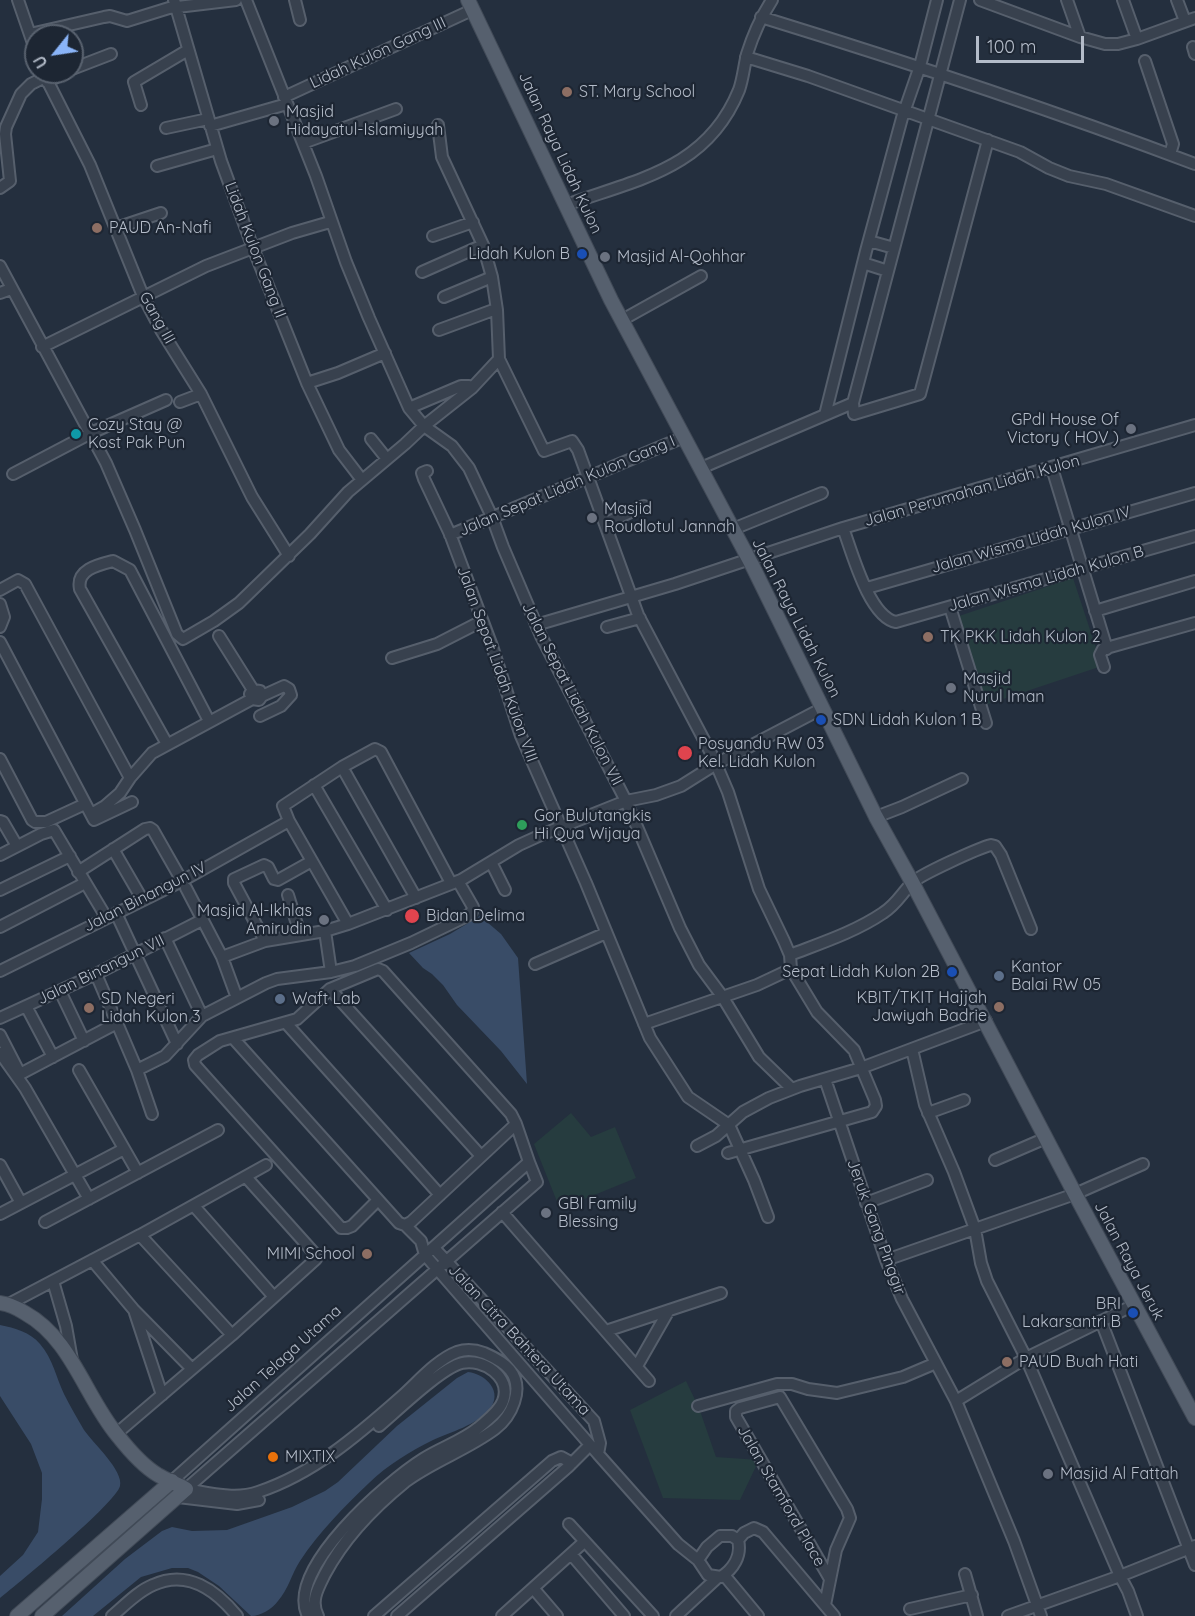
<!DOCTYPE html>
<html>
<head>
<meta charset="utf-8">
<style>
	body { margin:0 }
	#map { position:relative; width:1195px; height:1616px; overflow:hidden; background:#242f3e; font-family:Quicksand,sans-serif }
	canvas { display:block }
	.north { position:absolute; left:24px; top:24px; width:60px; height:60px; box-sizing:border-box; background:#1d2633; border:2px solid #59626f; border-radius:50%; rotate:240deg; font-size:16px; font-weight:700; line-height:24px; text-align:center; color:#b4bcc9 }
	.north::after { content:''; display:block; margin:auto; width:21px; height:27px; background:#8ab4f8; clip-path:polygon(50% 0,100% 100%,50% 72%,0 100%) }
	.scale { position:absolute; left:976px; top:36px; width:108px; height:27px; box-sizing:border-box; border:3px solid #b4bcc9; border-top:0; padding-left:8px; font-size:18px; line-height:21px; white-space:nowrap; color:#b4bcc9; -webkit-text-stroke:4px #1d2633; paint-order:stroke }
</style>
</head>
<body>
<div id="map">
<canvas width="1195" height="1616"></canvas>
<div class="north">U</div>
<div class="scale">100 m</div>
</div>
<script>
const g = document.querySelector('canvas').getContext('2d');
g.lineJoin = 'round';
function fill(path, color) { g.fillStyle = color; g.fill(path, 'evenodd'); }
function stroke(path, color, width, dash) { g.strokeStyle = color; g.lineWidth = width; g.lineCap = dash ? 'butt' : 'round'; g.setLineDash(dash || []); g.stroke(path); }
function label(font, color, halo, rows, align = 'center') {
  g.font = font + ' Quicksand,sans-serif'; g.lineWidth = 4.5; g.setLineDash([]); g.textBaseline = 'middle'; g.strokeStyle = halo; g.fillStyle = color; for (const [text, x, y, turn = 0] of rows) {
    g.save(); g.translate(x, y); g.rotate((+turn || 0) * Math.PI / 180); g.textAlign = isNaN(turn) ? turn : align; if (halo) g.strokeText(text, 0, 0); g.fillText(text, 0, 0); g.restore();
  }
}
const green = new Path2D(`
	M1073 578 1102 666 985 705 956 617Z
	M571 1113 591 1137 615 1127 636 1178 560 1209 534 1144Z
	M686 1381 699 1408 716 1457 759 1460 740 1500 663 1498 630 1410Z`);
const water = new Path2D(`
	M480 916 501 934 518 958 527 1084 501 1051 457 1005 443 985 432 974 423 968 409 953 450 934Z
	M0 1325C15 1328 30 1332 40 1344 53 1359 56 1377 64 1394 70 1406 77 1418 84 1430 93 1443 124 1471 120 1486 116 1503 19 1583 0 1598V1576L23 1555 38 1532 42 1499V1473L31 1444 0 1396Z
	M468 1372C486 1374 504 1392 489 1410 476 1425 451 1432 433 1440 411 1451 387 1465 369 1483 344 1507 319 1532 300 1561 292 1573 288 1590 278 1601 272 1609 261 1616 251 1616L219 1586 198 1572 188 1568H172L141 1577 93 1616H62L125 1559 162 1531 172 1527 192 1531 227 1530 292 1507 325 1491 338 1482 397 1426 457 1378Z`);
const minor = new Path2D(`
	M18 0 36 52
	M174 0 221 161 253 248 307 383 339 450 362 480
	M246 0 316 176 346 262 369 318 409 408 424 426 452 446 469 468 492 517 503 547 541 636 626 801 680 928 699 965 722 996 759 1057 792 1089
	M295 0 300 20
	M960 0 853 403 854 414 920 394 988 140
	M980 0 1080 37 1105 44H1118L1137 39 1195 18
	M1067 0 1080 37
	M1123 0 1137 39
	M1177 0 1185 21
	M761 17C907 62 1052 110 1195 164
	M30 34 104 17 110 16 127 21 169 8 236 0
	M1193 47 1195 54
	M746 57 808 76 1020 152 1049 168 1069 176 1106 184 1195 216
	M1145 61 1173 144 1170 154
	M72 69 111 54
	M43 72 90 165 143 296 161 330 201 394 252 497 289 556
	M47 82 66 72
	M284 97 472 10
	M141 105 134 82 188 50
	M438 125 442 157 483 245 492 277 497 310 499 359 544 451 572 441 578 450 638 615 713 757 728 792 759 889 784 941 790 955 791 969 817 1012 854 1050 875 1100 876 1106 872 1112 728 1153
	M210 126 287 104
	M166 128 208 119
	M303 143 396 109
	M157 166 217 149
	M0 188 10 181 5 134 6 127 21 94 31 84 45 77
	M566 205C638 179 707 169 739 90 743 79 744 66 747 54 753 35 761 17 772 0
	M116 228 161 213
	M433 236 473 222
	M869 241 894 248
	M863 263 888 271
	M0 266 106 463 135 530 177 634 183 639 214 621 239 603 310 534 348 492 405 444 424 426 472 388 499 359
	M422 272 483 245
	M0 293 11 289
	M444 297 492 277
	M622 320 701 276
	M439 330 496 309
	M42 347 206 266 292 233 330 222
	M307 383 338 373 385 353
	M180 402 201 394
	M409 408 461 386H469L472 388
	M825 415 866 251 902 118 920 66 937 0
	M371 439 387 459
	M701 468 853 403
	M1052 468 1107 649
	M427 471 422 473 424 479 450 534 492 646 521 736 586 883 650 1038 688 1097 729 1125 754 1180 768 1217
	M13 474 91 433 166 400
	M606 523 644 506
	M843 528C852 552 869 617 896 622L1195 536
	M733 529 822 493
	M450 535 684 437
	M867 588 1195 493
	M0 590 18 580 25 584 130 778
	M0 604 4 617 0 627
	M950 607 986 723
	M1095 611 1195 581
	M536 625 675 584 843 528 1195 425
	M607 627 640 618
	M219 636 253 690 260 691 262 696 259 700 252 699 250 694 253 690
	M0 642 94 820 132 802
	M392 658 437 644 482 621
	M1104 667 1100 655 1103 649 1195 623
	M260 716 281 706 291 695 289 689 284 686 262 696
	M167 744 80 589C76 570 97 565 113 561L130 570 209 721
	M0 759 32 820 35 822H46L85 804
	M342 767 416 898
	M314 785 387 910
	M91 814 105 806 120 793 130 778 152 753 252 699
	M876 817 902 807 962 779
	M0 821 3 822 17 846
	M113 849 142 899
	M0 855 41 834 54 830 106 917
	M491 862 505 890
	M78 872 145 829 150 828 153 830 182 881
	M186 888 222 957 237 998
	M0 890 70 856
	M288 895 300 934
	M116 913 177 1044
	M348 924 289 821 283 806 342 767 375 749 381 752 451 883
	M0 927 85 883
	M325 931 331 972
	M165 938 202 1016
	M265 941 234 883V879L264 865 268 867 274 879 278 880 312 861
	M790 955C821 943 855 932 883 913 897 904 901 894 912 883 919 875 979 848 991 845L995 846 1001 855 1031 929
	M222 957 265 941 325 931 348 924 461 880 519 845 541 835 626 801 656 795 681 786 716 764 823 708
	M535 964 606 933
	M0 971 182 881 289 821
	M96 974 137 1070 152 1114
	M330 989 481 1156
	M60 991 84 1041
	M26 1006 53 1057
	M0 1018 96 974 202 920
	M286 1023 440 1195
	M644 1024 757 985 791 969
	M0 1035 18 1070 22 1073 117 1023
	M233 1038 399 1223 405 1225 411 1222 516 1124 511 1114 383 971 378 969 330 989 297 1019 220 1041 198 1055 194 1060 195 1065 341 1228H347L352 1226 378 1200
	M912 1049 925 1105 954 1172 975 1229 981 1263 987 1281 1026 1358 1120 1576 1128 1591 1137 1616
	M0 1053 25 1088 89 1199
	M79 1070 138 1173
	M137 1070 165 1056 202 1016 266 983 277 979 331 972 355 966 411 943 467 916 472 912 473 907 458 881
	M825 1079 886 1260 902 1299 956 1401 1014 1541 1041 1616
	M928 1113 964 1100
	M516 1124 529 1162
	M697 1146 716 1136 743 1112 769 1098 800 1086 861 1068 986 1021
	M995 1160 1046 1138
	M0 1165 21 1203
	M866 1203 927 1180
	M194 1206 274 1297
	M502 1212 649 1381
	M0 1214 124 1149
	M45 1222 218 1130
	M405 1225 421 1241 425 1255 598 1454 600 1443 594 1421 434 1248
	M140 1235 232 1335
	M92 1260 134 1310 192 1369
	M886 1260 1075 1194 1143 1164
	M53 1281 66 1326 72 1360
	M9 1304 140 1235 266 1165
	M135 1313 162 1395
	M1101 1321 1195 1565
	M606 1331 721 1293
	M637 1366 669 1310
	M956 1401 1026 1358 1134 1305
	M698 1406 777 1384H792L808 1389 837 1393 903 1377 936 1363
	M116 1434 232 1335 316 1259 315 1254 246 1177
	M598 1454 678 1544 698 1560 708 1575 721 1577C733 1569 742 1556 738 1540L732 1536H720L707 1547 698 1560
	M172 1481 529 1162 537 1182 186 1489
	M186 1489C210 1493 235 1500 258 1492 313 1474 358 1435 401 1397 417 1383 436 1360 457 1352 466 1349 476 1350 484 1353 493 1357 504 1362 510 1370 525 1389 511 1417 495 1429 467 1450 433 1461 405 1482 373 1508 344 1538 325 1574 318 1588 310 1601 318 1616
	M178 1497 237 1504 259 1500
	M569 1524 653 1616
	M738 1540 744 1533 754 1528 763 1532 834 1616
	M571 1554 624 1616
	M965 1574 977 1616
	M724 1575 758 1616
	M533 1588 557 1616
	M825 1605 836 1550 850 1518 847 1509 780 1397 740 1408 736 1411V1417L830 1579
	M910 1609 972 1595
	M112 1616C124 1606 138 1591 153 1585 187 1569 216 1590 237 1616
	M308 1616C284 1570 388 1481 423 1459 440 1448 462 1441 478 1428 487 1420 499 1412 503 1401 512 1377 483 1358 462 1363 441 1368 397 1411 379 1426
	M374 1616 552 1461 561 1457 572 1463
	M397 1616 568 1467 590 1445
	M502 1616 584 1542
	M676 1616 717 1578
	M1008 1616 1120 1576 1195 1546`);
const major = new Path2D(`
	M468 0 611 300 752 565 876 817 912 882 1075 1194 1195 1418
	M0 1303C10 1304 17 1308 25 1313 72 1339 85 1397 118 1436 129 1450 143 1466 158 1475 167 1480 177 1484 186 1489L42 1616
	M17 1616 172 1481`);
const markers = [
	[567,92,6,"#8d6e63"],
	[274,121,6,"#6b7280"],
	[97,228,6,"#8d6e63"],
	[582,254,6,"#1a4fb4"],
	[605,257,6,"#6b7280"],
	[1131,429,6,"#6b7280"],
	[76,434,6,"#0f9aa8"],
	[592,518,6,"#6b7280"],
	[928,637,6,"#8d6e63"],
	[951,688,6,"#6b7280"],
	[821,720,6,"#1a4fb4"],
	[685,753,8,"#e0444e"],
	[522,825,6,"#2e9e5b"],
	[412,916,8,"#e0444e"],
	[324,920,6,"#6b7280"],
	[952,972,6,"#1a4fb4"],
	[999,976,6,"#5c6f8a"],
	[280,999,6,"#5c6f8a"],
	[999,1007,6,"#8d6e63"],
	[89,1008,6,"#8d6e63"],
	[546,1213,6,"#6b7280"],
	[367,1254,6,"#8d6e63"],
	[1133,1313,6,"#1a4fb4"],
	[1007,1362,6,"#8d6e63"],
	[273,1457,6,"#e8710a"],
	[1048,1474,6,"#6b7280"]
];
const streetNames = [
	["Lidah Kulon Gang III",378,53,-25],
	["Jalan Raya Lidah Kulon",560,153,65],
	["Lidah Kulon Gang II",255,250,69],
	["Gang III",157,318,61],
	["Jalan Sepat Lidah Kulon Gang I",567,486,-23],
	["Jalan Perumahan Lidah Kulon",972,491,-16],
	["Jalan Wisma Lidah Kulon IV",1031,540,-16],
	["Jalan Wisma Lidah Kulon B",1046,579,-16],
	["Jalan Raya Lidah Kulon",796,618,63],
	["Jalan Sepat Lidah Kulon VIII",497,664,70],
	["Jalan Sepat Lidah Kulon VII",572,694,63],
	["Jalan Binangun IV",145,897,-27],
	["Jalan Binangun VII",101,970,-26],
	["Jeruk Gang Pinggir",876,1227,70],
	["Jalan Raya Jeruk",1129,1261,62],
	["Jalan Citra Bahtera Utama",519,1340,47],
	["Jalan Telaga Utama",283,1359,-42],
	["Jalan Stamford Place",781,1496,60]
];
const poiNames = [
	["ST. Mary School",579,92],
	["Masjid",286,112],
	["Hidayatul-Islamiyyah",286,130],
	["PAUD An-Nafi",109,228],
	["Lidah Kulon B",570,254,"right"],
	["Masjid Al-Qohhar",617,257],
	["GPdI House Of",1119,420,"right"],
	["Victory ( HOV )",1119,438,"right"],
	["Cozy Stay @",88,425],
	["Kost Pak Pun",88,443],
	["Masjid",604,509],
	["Roudlotul Jannah",604,527],
	["TK PKK Lidah Kulon 2",940,637],
	["Masjid",963,679],
	["Nurul Iman",963,697],
	["SDN Lidah Kulon 1 B",833,720],
	["Posyandu RW 03",698,744],
	["Kel. Lidah Kulon",698,762],
	["Gor Bulutangkis",534,816],
	["Hi Qua Wijaya",534,834],
	["Masjid Al-Ikhlas",312,911,"right"],
	["Amirudin",312,929,"right"],
	["Bidan Delima",426,916],
	["Kantor",1011,967],
	["Balai RW 05",1011,985],
	["Sepat Lidah Kulon 2B",940,972,"right"],
	["KBIT/TKIT Hajjah",987,998,"right"],
	["Jawiyah Badrie",987,1016,"right"],
	["SD Negeri",101,999],
	["Lidah Kulon 3",101,1017],
	["Waft Lab",292,999],
	["GBI Family",558,1204],
	["Blessing",558,1222],
	["MIMI School",355,1254,"right"],
	["BRI",1121,1304,"right"],
	["Lakarsantri B",1121,1322,"right"],
	["PAUD Buah Hati",1019,1362],
	["MIXTIX",285,1457],
	["Masjid Al Fattah",1060,1474]
];
fill(green, '#263c3f');
fill(water, '#394c67');
stroke(minor, '#565f6c', 14);
stroke(major, '#414a57', 16);
stroke(minor, '#38414e', 10);
stroke(major, '#56606e', 14);
for (const [x, y, r, color] of markers) { const dot = new Path2D(); dot.arc(x, y, r, 0, 2 * Math.PI); g.fillStyle = color; g.fill(dot); stroke(dot, '#1d2633', 2); }
label('16px', '#b4bcc9', '#1d2633', streetNames);
label('16px', '#b4bcc9', '#1d2633', poiNames, 'left');
</script>
</body>
</html>
